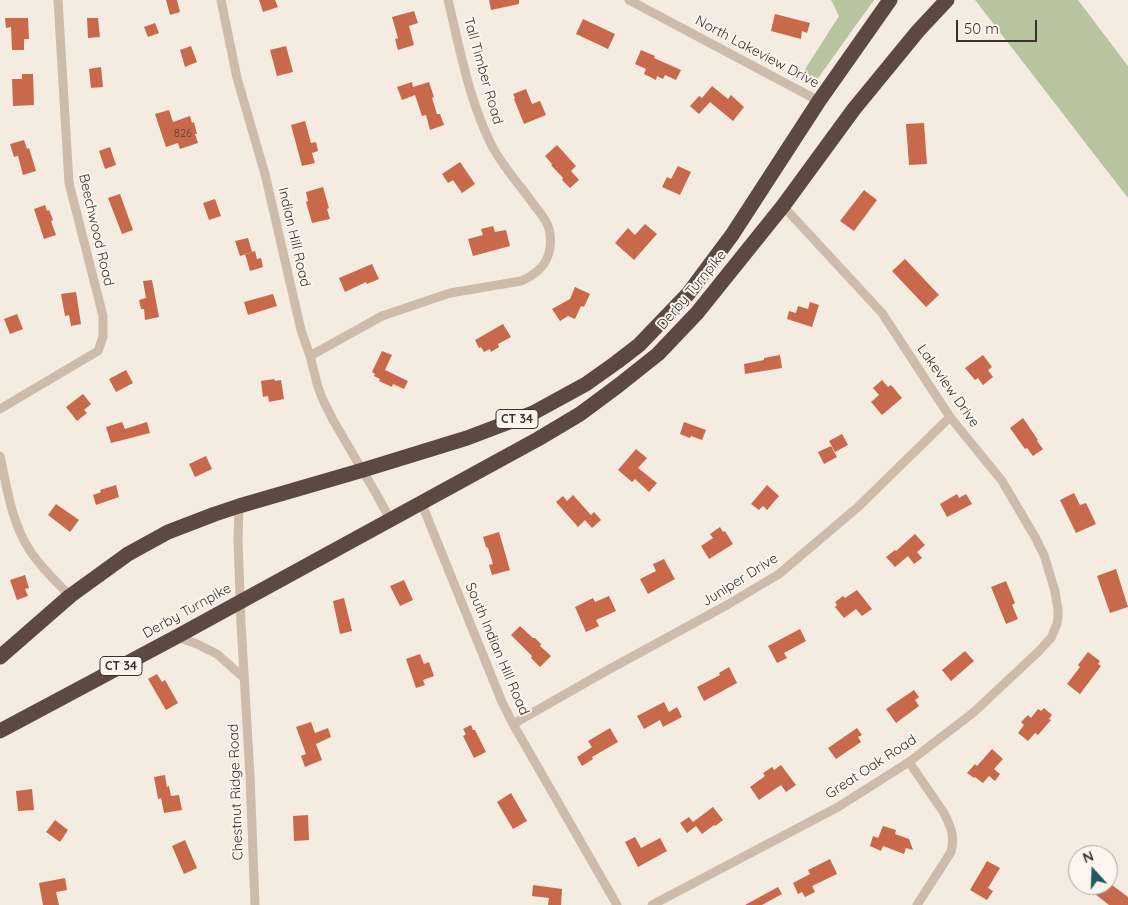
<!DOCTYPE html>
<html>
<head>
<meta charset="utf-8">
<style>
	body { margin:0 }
	#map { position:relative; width:1128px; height:905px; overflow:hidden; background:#f4ebe1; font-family:Quicksand,sans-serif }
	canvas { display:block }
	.north { position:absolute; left:1068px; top:845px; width:50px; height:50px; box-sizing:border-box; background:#fbf5ee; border:1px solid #aea6a0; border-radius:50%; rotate:340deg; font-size:14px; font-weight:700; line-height:20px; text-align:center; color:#3b302b }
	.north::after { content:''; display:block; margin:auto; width:18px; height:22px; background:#1f5a5e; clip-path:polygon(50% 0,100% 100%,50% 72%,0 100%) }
	.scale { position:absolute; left:956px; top:20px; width:81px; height:22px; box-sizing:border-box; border:2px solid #3b302b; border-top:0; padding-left:6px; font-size:15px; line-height:18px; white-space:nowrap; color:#3b302b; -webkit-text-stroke:4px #fbf5ee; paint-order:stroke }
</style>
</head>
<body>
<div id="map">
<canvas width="1128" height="905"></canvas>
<div class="north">N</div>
<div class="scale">50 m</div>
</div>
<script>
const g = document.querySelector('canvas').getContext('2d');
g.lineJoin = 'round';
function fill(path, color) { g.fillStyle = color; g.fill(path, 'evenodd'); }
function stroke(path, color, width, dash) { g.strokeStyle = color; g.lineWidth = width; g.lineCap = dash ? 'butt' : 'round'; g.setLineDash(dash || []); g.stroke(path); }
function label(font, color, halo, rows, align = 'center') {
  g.font = font + ' Quicksand,sans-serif'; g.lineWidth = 4; g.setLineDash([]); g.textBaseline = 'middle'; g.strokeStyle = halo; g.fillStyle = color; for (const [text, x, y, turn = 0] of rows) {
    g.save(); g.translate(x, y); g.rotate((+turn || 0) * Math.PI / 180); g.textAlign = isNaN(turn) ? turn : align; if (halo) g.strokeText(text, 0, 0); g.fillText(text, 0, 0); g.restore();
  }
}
const green = new Path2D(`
	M831 0H874L816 81 802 74 839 16Z
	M975 0H1078L1128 66V198Z`);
const building = new Path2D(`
	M166 0H177L180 12 170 15Z
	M259 0H275L278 7 263 12Z
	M489 0H519V4L491 10Z
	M414 11 418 23 409 26 414 45 398 50 395 39 398 38 392 17Z
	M775 14 810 23 807 33 802 31 801 39 771 31Z
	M5 18H28L29 39H24V50H12L11 27 6 28Z
	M87 18H98L100 37 88 38Z
	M583 19 615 34 608 49 576 34Z
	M155 23 159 33 148 37 144 27Z
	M191 46 197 62 185 67 180 50Z
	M286 46 293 72 277 76 270 50Z
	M641 50 655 56 654 58 681 70 676 80 665 75 663 79 657 76 656 80 644 74 646 69 635 64Z
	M101 67 103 87 91 88 89 69Z
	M22 74H33L34 105 13 106 12 79H22Z
	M412 82 413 87 429 82 434 97 432 98 437 114H440L444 125 430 130 426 115 422 116 415 95 402 100 397 87Z
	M712 86 728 99 731 95 744 107 733 121 710 102 699 114 690 106 699 96 702 98Z
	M526 89 532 104 540 101 546 115 524 124 514 99 515 98 513 94Z
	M169 110 173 122 190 116 192 123 194 122 197 134H195L198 143 180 149 178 143 166 147 155 114Z
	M305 121 311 143 316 142 318 151 312 153 315 163 302 166 291 125Z
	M924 123 927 164 909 165 906 124Z
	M24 140 27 149 29 148 36 171 23 175 18 156 14 157 10 144Z
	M557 145 576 166 571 171 579 180 570 188 562 180 563 178 551 165 552 164 545 156Z
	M110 147 116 165 105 169 99 151Z
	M460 162 475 184 462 193 453 180 448 183 442 174Z
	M678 166 691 172 680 195 662 187 667 177 671 179Z
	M323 187 329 208 327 209 330 219 312 223 306 202 308 201 306 192Z
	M864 190 877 200 854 231 840 221Z
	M120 194 133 230 122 234 108 198Z
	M215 199 221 216 209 220 203 203Z
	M45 205 47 211 49 210 53 220 51 221 56 235 44 239 34 209Z
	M645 224 657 234 634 260 615 243 628 228 635 235Z
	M493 226 495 232 506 230 510 246 473 256 468 239 483 235 481 229Z
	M248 238 252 252 240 256 235 241Z
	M255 251 257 259 261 258 263 267 250 271 245 254Z
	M905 259 939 295 926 307 892 271Z
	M372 264 379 279 367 284 366 282 345 292 339 278Z
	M152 280 159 317 145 320 144 309H141L139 300 146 298 143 281Z
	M575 287 590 294 584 307 581 306 575 319 568 316 560 321 552 309 570 299Z
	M76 292 81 324 71 326 69 315 65 316 61 294Z
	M273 294 277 306 248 315 244 302Z
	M810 302 819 305 812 327 787 319 789 311 796 313 798 306 808 309Z
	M17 314 23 329 10 334 4 319Z
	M503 324 511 337 498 344 499 347 491 352 490 349 484 352 481 347 479 348 475 340Z
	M382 351 392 355 385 370 408 381 404 389 393 384 392 387 379 381 380 379 374 376 375 374 372 372Z
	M780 355 782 368 745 374 744 364 764 360V358Z
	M983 355 992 367 988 370 993 377 983 385 978 378 975 380 965 368Z
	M126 370 133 383 116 392 109 379Z
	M274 379 275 381 281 380 284 399 269 402 268 396 263 397 261 381Z
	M882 380 888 387 891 385 902 398 882 415 871 402 879 395 873 388Z
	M83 394 91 404 84 410 87 413 77 421 66 407Z
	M1023 418 1038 440 1037 441 1043 449 1033 456 1027 448 1025 449 1010 428Z
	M122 422 125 429 147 422 150 433 111 443 106 427Z
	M684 422 706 430 702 440 691 436 690 438 680 434Z
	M842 434 848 445 835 452 829 441Z
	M831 446 837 457 824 464 818 452Z
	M636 449 647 458 638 468 657 483 649 492 635 479 632 482 618 470Z
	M206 456 212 469 195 477 189 464Z
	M116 485 119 497 96 505 93 495 101 492 100 490Z
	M767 485 779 496 767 510 763 506 759 510 751 504Z
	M1074 493 1080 505 1086 503 1096 524 1076 533 1060 500Z
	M957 494 959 498 966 494 972 504 947 517 940 504Z
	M573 495 591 515 594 512 601 520 592 528 585 520 578 527 556 502 563 496 567 501Z
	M56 504 79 520 70 532 48 515Z
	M720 527 723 532 725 531 733 544 709 559 701 546 713 538 710 534Z
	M499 532 510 570 492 575 489 565 493 564 488 548 486 547 483 537Z
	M915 534 925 545 917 552 922 558 914 564 908 556 895 567 886 557 895 550 896 551Z
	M664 559 675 579 648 594 640 579 656 571 653 564Z
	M1116 569 1128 607 1110 613 1097 576Z
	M25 575 29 588 25 589 28 596 17 600 10 580Z
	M404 580 413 600 400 606 390 586Z
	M1006 581 1015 603 1012 605 1018 619 1006 624 991 587Z
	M857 590 872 609 862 616 856 609 844 618 835 607 837 605 835 602 843 596 845 598Z
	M609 596 616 611 596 620 599 626 586 632 575 607 593 598 595 602Z
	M344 598 352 631 340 634 333 601Z
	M520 626 533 638H535L541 644 540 646 551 656 540 667 531 658 532 656 511 635Z
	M800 629 806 641 784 653 787 658 777 663 768 646Z
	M965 651 974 661 951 681 942 670Z
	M1088 652 1100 661 1098 664 1101 666 1080 694 1067 684 1080 667 1078 665Z
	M420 654 424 664 429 662 434 676 423 680 425 685 416 688 406 659Z
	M729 667 737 683 704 701 697 687 720 675 719 673Z
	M157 674 162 682 165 680 178 703 166 710 148 679Z
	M914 690 919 697 915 700 919 706 896 723 886 709Z
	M664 702 669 712 677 707 682 717 663 727 660 720 644 729 637 716Z
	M1044 708 1052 715 1049 719 1051 720 1038 735 1035 733 1028 741 1018 733 1024 725 1021 722 1028 715 1031 718 1038 709 1041 711Z
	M311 722 315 733 328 728 331 737 316 744 322 760 305 767 301 756 306 754 296 727Z
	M471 725 473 730H475L486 752 474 758 463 736 466 734 463 729Z
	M610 728 618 742 592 757 593 759 582 766 577 757 592 747 588 741Z
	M857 728 862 735 858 737 861 742 836 759 828 748Z
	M992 749 1003 759 994 769 1000 774 995 781 989 776 983 783 975 777 974 778 967 773 975 764 977 766Z
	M781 765 796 785 786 792 781 785 759 800 750 787 765 776 763 773 772 767 774 770Z
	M165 775 167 787 169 786 171 796 179 795 182 810 164 813 161 798 158 799 154 777Z
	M32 789 34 810 18 811 16 791Z
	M511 793 527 821 513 829 497 802Z
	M713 807 723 820 715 826 714 825 702 834 693 822Z
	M308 815 309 840 294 841 293 816Z
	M689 817 696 826 687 833 680 823Z
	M55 820 68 830 60 842 46 832Z
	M883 826 896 830 895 834 909 839 913 850 906 848 904 854 883 846 881 851 870 846 873 836 878 838Z
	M635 837 641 848 660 838 667 851 638 867 625 842Z
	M185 840 197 868 184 874 172 846Z
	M830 859 837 874 812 886 815 892 805 897 802 892 798 894 793 883 810 874 808 870Z
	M987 861 1000 868 988 888 993 891 987 900 970 890Z
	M65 878 67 890 56 892 59 905H43L39 883Z
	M533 885 562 889 561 905H548L549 898 532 896Z
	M1102 885H1112L1128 897V905H1109L1095 894Z
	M778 887 782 894 762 905H745Z`);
const street = new Path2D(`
	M221 0 237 78 265 174 301 330 310 356 318 387 323 400 333 420 378 497 390 519
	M629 0 819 101
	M310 356 382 316 450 293 521 281C542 272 553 258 550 234 549 223 541 214 534 205 520 185 503 167 492 146 469 101 460 49 448 0
	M0 409 98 351 103 337V316L69 183 58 0
	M0 456C7 487 11 521 29 549 39 566 56 581 70 596
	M421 502 502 702 513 724 617 905
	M239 506 238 540 241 623 250 776 255 905
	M177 637 197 644 217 654 244 678
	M513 724 606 671 727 605 779 574 858 507 950 417
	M909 762 944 813C951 827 955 836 951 852L917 905
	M652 905 838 807 909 762 974 712 1039 651 1051 638 1057 624 1058 617V610L1055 591 1044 555 1035 537 1002 481 950 417 882 313 783 206`);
const highway = new Path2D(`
	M0 657 70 596 128 554 168 532 215 514 239 506 363 470 467 438 533 413 586 384 617 362 639 345 688 294 732 235 819 101 890 0
	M0 731 176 637 538 439 580 414 619 385 658 354 697 313 783 206 854 109 918 31 947 0`);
const numberNames = [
	["826",183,134]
];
const shields = [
	[517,419,42],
	[121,666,42]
];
const shieldNames = [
	["CT 34",517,419],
	["CT 34",121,666]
];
const streetNames = [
	["North Lakeview Drive",757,52,28],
	["Tall Timber Road",483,71,74],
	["Beechwood Road",96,230,77],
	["Indian Hill Road",294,237,77],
	["Derby Turnpike",692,290,-50],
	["Lakeview Drive",948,386,55],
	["Juniper Drive",740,580,-32],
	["Derby Turnpike",187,611,-29],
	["South Indian Hill Road",497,649,67],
	["Great Oak Road",871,767,-33],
	["Chestnut Ridge Road",236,792,-92]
];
fill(green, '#b8c4a0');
fill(building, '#c8694b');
stroke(street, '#cdbbac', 9);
stroke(highway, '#5c4a42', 15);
label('11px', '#5e3e33', null, numberNames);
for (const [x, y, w] of shields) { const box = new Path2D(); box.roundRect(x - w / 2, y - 9.5, w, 19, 4); g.fillStyle = '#fbf5ee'; g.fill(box); stroke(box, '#3b302b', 1); }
label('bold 12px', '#3b302b', null, shieldNames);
label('14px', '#3b302b', '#fbf5ee', streetNames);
</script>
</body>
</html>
